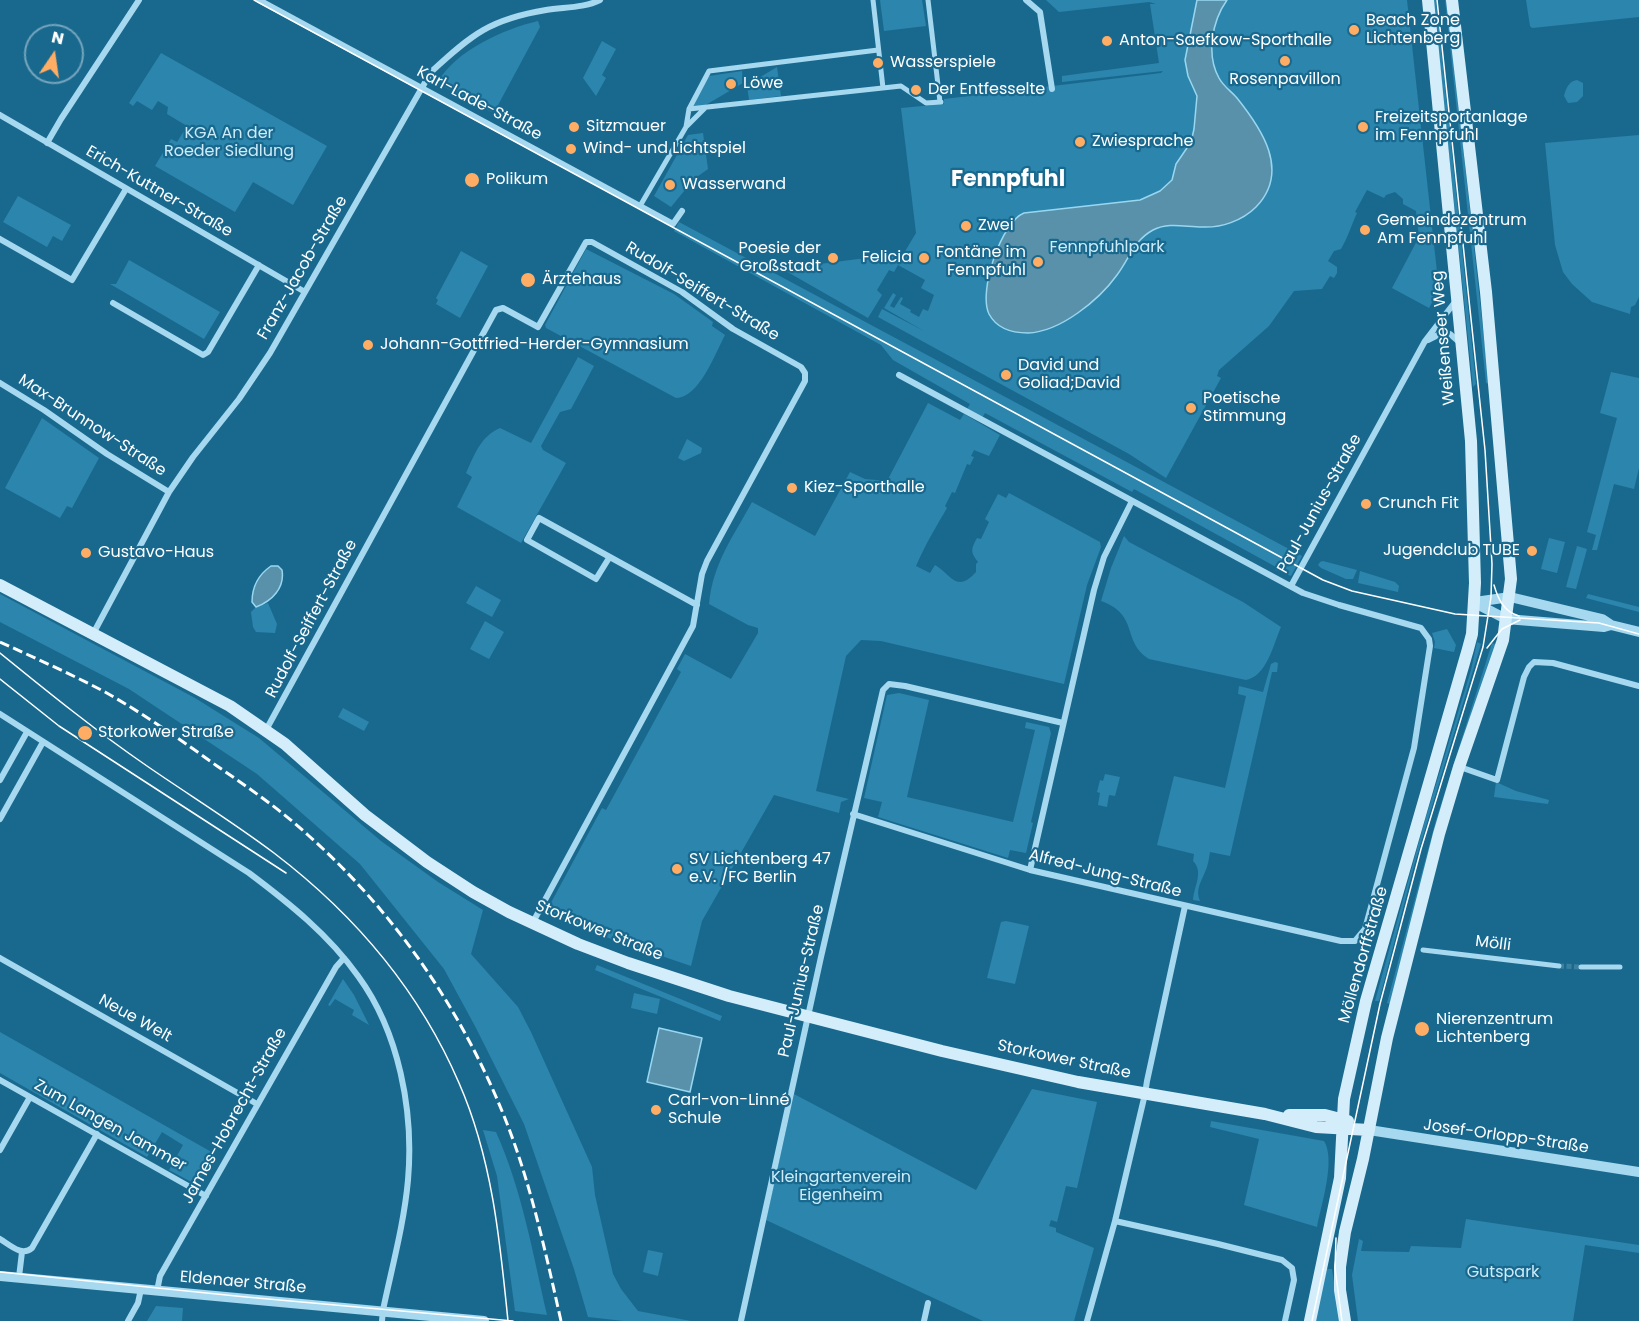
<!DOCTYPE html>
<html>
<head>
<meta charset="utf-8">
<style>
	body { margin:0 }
	#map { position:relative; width:1639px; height:1321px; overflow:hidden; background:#19698f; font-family:Poppins,sans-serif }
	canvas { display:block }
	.north { position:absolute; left:24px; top:24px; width:60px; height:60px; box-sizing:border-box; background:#19698f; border:2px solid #75a5bc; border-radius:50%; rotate:13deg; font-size:16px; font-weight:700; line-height:24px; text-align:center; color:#fff }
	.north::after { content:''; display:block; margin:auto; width:21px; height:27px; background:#ffad64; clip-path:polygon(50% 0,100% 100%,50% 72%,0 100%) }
</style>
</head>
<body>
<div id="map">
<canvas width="1639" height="1321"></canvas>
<div class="north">N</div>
</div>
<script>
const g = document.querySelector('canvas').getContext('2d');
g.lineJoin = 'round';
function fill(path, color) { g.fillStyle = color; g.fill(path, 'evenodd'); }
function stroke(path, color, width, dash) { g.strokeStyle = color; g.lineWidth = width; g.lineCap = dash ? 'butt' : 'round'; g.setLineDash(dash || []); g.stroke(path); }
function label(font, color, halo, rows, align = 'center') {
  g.font = font + ' Poppins,sans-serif'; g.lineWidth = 4.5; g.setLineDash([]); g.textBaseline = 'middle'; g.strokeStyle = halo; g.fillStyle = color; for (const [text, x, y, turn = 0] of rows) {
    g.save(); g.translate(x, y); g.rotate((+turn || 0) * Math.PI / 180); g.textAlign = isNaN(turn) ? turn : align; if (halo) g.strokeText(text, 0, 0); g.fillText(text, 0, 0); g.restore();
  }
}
const green = new Path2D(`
	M880 0H922L926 26 884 31Z
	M1046 0H1407L1439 290 1429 308 1392 288 1419 237 1416 211 1403 204V199L1395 192 1386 195 1384 198 1367 190 1355 212 1357 213C1351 226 1348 237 1341 249L1334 251 1328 261 1337 267V273L1334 278 1330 276 1322 289 1294 291 1269 326 1219 370 1217 376 1221 378 1166 478 1129 454 878 317 882 309 924 331 884 308 893 293 896 295 890 306 894 308 901 297 903 298 900 304 911 310 910 312 919 317 923 309 928 311 934 295 921 288 925 280 898 265 894 272 889 270 877 290 882 295 868 318 784 270 786 267H797L904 253 916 233 901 108 944 104V99L1161 73 1163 71 1062 82V76L1159 63 1150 4H1156L1149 2 1059 12Z
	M1433 0H1436L1476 384 1473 387Z
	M1445 0H1447L1489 384 1486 383Z
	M1526 0H1639V17L1532 28 1530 26Z
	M538 21 540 27 497 107 504 112 501 117 437 83C456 50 504 29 538 21Z
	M602 41 616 49 602 75 606 78 596 96 583 78Z
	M161 53 327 146 293 205 253 182 235 212 155 166 171 139 177 142 187 126 167 114 168 107 158 101 152 110 137 101 133 106 129 103Z
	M777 67 781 96 749 100 747 85Z
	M742 71 743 83 704 106 690 108 709 76Z
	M1577 80 1583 83V96L1577 102 1568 103 1564 96C1566 88 1569 81 1577 80Z
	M703 133 708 169 694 179 671 207 654 196 688 135Z
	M1639 133V297L1635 305 1631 307 1630 314 1592 302 1572 284 1563 272 1555 245 1545 143 1639 135Z
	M18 196 71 225 62 241 53 236 47 247 3 222Z
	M679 222 1302 556 1291 576 1275 570 1276 567 1134 489 1132 492 985 413 982 418 967 409 970 404 893 360 881 345 674 231Z
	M586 249 674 294 713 322 712 326 725 335C715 354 699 398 676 398L546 328 545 325Z
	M461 251 488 266 460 318 436 304 438 300 436 298Z
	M129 260 220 312 204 339 110 284H116Z
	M578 357 594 366 571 409 560 412 541 446 543 450 566 463 521 543 457 507 472 477 466 473C475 454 480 437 500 428L531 443Z
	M1611 372 1639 378V468L1634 489 1614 484 1597 550H1592L1596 535 1587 532 1617 418 1600 413Z
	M928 403 960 420 964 414 1000 435 989 456 974 450 971 456 974 457 970 465 967 464 955 493 952 492 945 506 947 508C936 527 926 543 916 566L930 573 935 565C951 574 956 594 976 572V564L978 562C970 552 971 549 977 538L981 539 989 522 985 519 998 494 1006 498 1009 493 1100 542 1101 547 1087 585 1064 684 881 641 861 640 846 656 816 791 849 799 841 802 839 813 774 795 702 921 691 966 591 932 546 912 602 808 606 810 681 672 677 669 685 654 731 679 758 633V628L748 625 709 604C713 563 733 537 752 502L815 536 850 472 865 479 887 481Z
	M42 418 99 458 72 508 67 506 60 518 5 488Z
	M687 439 702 448 701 453 684 461 678 458Z
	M1124 536 1129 542 1243 602 1281 627C1273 645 1267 676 1246 680L1149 659C1121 641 1140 615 1101 601L1111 568Z
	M1549 538 1565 542 1557 573 1541 569Z
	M1577 546 1587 549 1576 589 1566 587Z
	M1323 561 1357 570 1353 579H1346L1321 568 1318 565 1320 562Z
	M1360 571 1395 582 1399 586 1398 592 1358 583Z
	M476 586 501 600 492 617 466 603Z
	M0 594 195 698 259 738 381 841 438 882 483 910 471 954 518 1007 531 1032 592 1167 595 1195 613 1274 621 1289 638 1311 691 1321H624L588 1317 574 1269 524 1124 476 1028 444 969 360 864 257 774 129 689 0 622Z
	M1588 594 1639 607V612L1586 598Z
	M268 603 277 624 275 633 256 632 253 627 251 612 256 607Z
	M485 621 504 632 489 659 470 649Z
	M1447 629 1456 645 1454 652 1434 648 1435 642 1432 633Z
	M1477 642 1481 644 1414 866 1379 1001H1375L1425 820 1471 670Z
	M1492 643 1498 645C1449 760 1422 884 1390 1004L1387 1003 1436 820Z
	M1275 662 1278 663 1277 672H1272L1230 856 1210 852C1209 858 1208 866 1205 872 1201 882 1195 890 1200 901L1193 900C1194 886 1204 872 1193 861L1194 854 1157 845 1174 776 1225 788 1246 696 1238 694 1239 686 1263 692 1271 664Z
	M899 693 929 700 907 797 1013 822 1035 730 1025 728 1026 722 1049 727 1051 733 1031 822 1033 823 1026 853 1010 850 1008 858 878 817 882 802 864 798 887 695Z
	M343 708 369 722 364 731 338 717Z
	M1105 774 1120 777 1115 796 1109 795 1107 807 1098 805 1100 793 1097 792 1100 780 1103 781Z
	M1496 782 1516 791 1549 800 1548 804 1494 797Z
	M1006 921 1029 926 1015 984 987 978 1001 922Z
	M597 965 722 1016 720 1021 595 970Z
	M343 979 354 995 369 1025 352 1015 354 1010 335 999 330 1006 328 1005Z
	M634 993 660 999 657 1014 631 1008Z
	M0 1032 215 1154 197 1185 169 1170 183 1145 162 1132 147 1157 0 1073Z
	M1032 1089 1097 1102 1077 1188 1066 1186 1057 1222 1051 1220 1049 1226 1056 1228V1232L1094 1248 1074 1321H983L766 1220 794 1094 976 1190Z
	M1211 1121 1324 1141C1336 1160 1321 1205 1317 1227L1244 1205 1259 1139 1210 1127Z
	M483 1130 496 1132C522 1190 533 1254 547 1315L515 1311 497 1176Z
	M1466 1219 1639 1245V1253L1585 1245 1573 1321H1358L1352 1275 1359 1239 1363 1241 1361 1251 1409 1252 1411 1246 1461 1248Z
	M648 1250 663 1253 658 1276 643 1272Z
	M1327 1269H1332L1340 1321H1315Z
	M156 1306 183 1308 182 1321H147Z`);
const water = new Path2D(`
	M1197 0H1227C1212 21 1206 55 1219 78 1223 86 1231 91 1237 98 1261 128 1291 171 1256 207 1242 221 1221 228 1202 227 1185 227 1169 222 1153 230 1133 241 1130 258 1117 275 1099 300 1060 332 1028 333 1012 333 997 329 989 314 978 292 1001 222 1024 213L1140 200 1160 191 1172 180 1176 164 1191 142 1194 129 1197 96 1188 76 1185 60Z
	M271 566H278L282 570C285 588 272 601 256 607L252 602C252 586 258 575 271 566Z
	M659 1028 702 1038 690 1092 647 1082Z`);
const pedestrianTunnel = new Path2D(`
	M1559 966 1581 967`);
const pedestrian = new Path2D(`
	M873 0 883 88
	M928 0 940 102
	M689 109 901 86 926 103 941 102
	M687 126 705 108
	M640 206 686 127 689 109 709 71 878 50
	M1423 950 1559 966
	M1581 967H1620`);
const minor = new Path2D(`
	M259 0 673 224 682 211
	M1026 0 1040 12 1052 89
	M0 115 305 292
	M47 143 61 119 139 0
	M0 239 72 280 126 189
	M113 303 203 355 208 352 259 265
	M1428 340 1440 334H1450L1458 341
	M0 383 44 410 107 454 169 492
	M609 558 596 579 527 540 539 518 697 605
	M1291 586 1425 341 1455 302
	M93 634 169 492 193 457 239 399 270 353 431 72C472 34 491 19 546 10 564 7 584 8 600 0
	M0 714 249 873C289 903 329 935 358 976 399 1032 414 1111 408 1180 404 1224 392 1267 383 1310L382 1321
	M266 730 496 310 503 308 538 327 586 242H592L682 292 733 329 801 367 805 373V381L707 561 702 574 693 626 532 924
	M1460 767 1497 780 1524 677 1529 667 1534 662 1553 663 1639 686
	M0 780 27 732
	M853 814 1030 870 1341 941H1355L1365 929 1414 748 1430 646 1429 639 1421 628 1339 605 1303 593 899 375
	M0 819 43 742
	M1030 870 1094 590 1104 557 1132 501
	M0 958 257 1104
	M0 1080 206 1196
	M0 1150 30 1097
	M1115 1221 1218 1244 1282 1260 1292 1268 1294 1280 1285 1321
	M0 1239C10 1245 22 1257 32 1248L97 1134
	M19 1277 22 1252
	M157 1291 160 1276 336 967 344 958
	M128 1321 138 1303 141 1289
	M741 1321 821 957 883 690 889 684 905 686 1063 723
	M924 1321 928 1303
	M1087 1321 1115 1221 1145 1094 1147 1081 1185 906`);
const tertiary = new Path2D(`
	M1475 602 1510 597 1602 619 1611 625 1639 632
	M1475 603 1506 619 1604 627 1611 625
	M1369 1130 1639 1172
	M0 1276 484 1321`);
const secondary = new Path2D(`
	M0 585 230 706 285 744 365 815 427 862 473 892 509 912 578 944 628 963 729 996 942 1051 1078 1082 1265 1114 1316 1127 1369 1130
	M1289 1115H1325L1348 1121
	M1310 1321 1340 1178 1344 1099 1366 1001 1468 649 1472 634 1475 583 1471 441 1428 0
	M1345 1321 1340 1290V1267L1345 1232 1363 1159 1387 1038 1439 834 1459 767 1503 640 1511 579 1486 292 1452 0`);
const tram = new Path2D(`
	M254 0 1323 580 1352 591 1455 614 1599 623 1639 634
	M1494 585C1498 599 1504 612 1519 616
	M1487 648 1502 629 1520 620
	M0 653C48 692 96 731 147 766 189 795 233 822 274 853 354 914 419 990 459 1083 492 1158 500 1240 508 1321
	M0 679 59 726 286 873
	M1336 1238 1335 1268 1342 1321
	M0 1272 246 1297 513 1321
	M1312 1321 1380 1004 1421 849 1483 647 1491 597 1492 564 1485 450 1437 0`);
const rail = new Path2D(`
	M0 642C35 658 71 674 105 692 144 714 181 740 217 766 249 788 281 810 309 836 394 912 459 1006 502 1111 530 1179 545 1250 561 1321`);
const markers = [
	[1354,30,6,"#ffad64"],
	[1107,41,6,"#ffad64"],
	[1285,61,6,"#ffad64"],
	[878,63,6,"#ffad64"],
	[731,84,6,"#ffad64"],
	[916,90,6,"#ffad64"],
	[574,127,6,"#ffad64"],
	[1363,127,6,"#ffad64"],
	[1080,142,6,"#ffad64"],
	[571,149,6,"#ffad64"],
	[472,180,8,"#ffad64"],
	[670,185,6,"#ffad64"],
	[966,226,6,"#ffad64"],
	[1365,230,6,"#ffad64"],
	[833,258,6,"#ffad64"],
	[924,258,6,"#ffad64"],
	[1038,262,6,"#ffad64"],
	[528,280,8,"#ffad64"],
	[368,345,6,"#ffad64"],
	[1006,375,6,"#ffad64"],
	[1191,408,6,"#ffad64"],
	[792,488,6,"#ffad64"],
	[1366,504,6,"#ffad64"],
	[1532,551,6,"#ffad64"],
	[86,553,6,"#ffad64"],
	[85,733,8,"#ffad64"],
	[677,869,6,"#ffad64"],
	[1422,1029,8,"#ffad64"],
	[656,1110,6,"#ffad64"]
];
const poiNames = [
	["Beach Zone",1366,21],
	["Lichtenberg",1366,39],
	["Anton-Saefkow-Sporthalle",1119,41],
	["Wasserspiele",890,63],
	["Rosenpavillon",1285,80,"center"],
	["Löwe",743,84],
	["Der Entfesselte",928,90],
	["Freizeitsportanlage",1375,118],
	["im Fennpfuhl",1375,136],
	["Sitzmauer",586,127],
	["Zwiesprache",1092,142],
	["Wind- und Lichtspiel",583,149],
	["Polikum",486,180],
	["Wasserwand",682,185],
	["Gemeindezentrum",1377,221],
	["Am Fennpfuhl",1377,239],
	["Zwei",978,226],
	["Poesie der",821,249,"right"],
	["Großstadt",821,267,"right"],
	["Fontäne im",1026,253,"right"],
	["Fennpfuhl",1026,271,"right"],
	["Felicia",912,258,"right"],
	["Ärztehaus",542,280],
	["Johann-Gottfried-Herder-Gymnasium",380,345],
	["David und",1018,366],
	["Goliad;David",1018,384],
	["Poetische",1203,399],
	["Stimmung",1203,417],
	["Kiez-Sporthalle",804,488],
	["Crunch Fit",1378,504],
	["Jugendclub TUBE",1520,551,"right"],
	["Gustavo-Haus",98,553],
	["Storkower Straße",98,733],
	["SV Lichtenberg 47",689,860],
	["e.V. /FC Berlin",689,878],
	["Nierenzentrum",1436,1020],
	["Lichtenberg",1436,1038],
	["Carl-von-Linné",668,1101],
	["Schule",668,1119]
];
const streetNames = [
	["Karl-Lade-Straße",479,104,28],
	["Erich-Kuttner-Straße",159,192,30],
	["Franz-Jacob-Straße",303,268,-60],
	["Rudolf-Seiffert-Straße",702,292,31],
	["Weißenseer Weg",1444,338,-95],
	["Max-Brunnow-Straße",92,426,33],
	["Paul-Junius-Straße",1320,504,-61],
	["Rudolf-Seiffert-Straße",312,619,-62],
	["Alfred-Jung-Straße",1105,874,14],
	["Storkower Straße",599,931,22],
	["Mölli",1493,944,7],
	["Möllendorffstraße",1364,955,-74],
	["Paul-Junius-Straße",802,981,-77],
	["Neue Welt",135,1019,29],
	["Storkower Straße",1064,1060,12],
	["James-Hobrecht-Straße",235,1116,-61],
	["Zum Langen Jammer",110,1126,29],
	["Josef-Orlopp-Straße",1506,1137,8],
	["Eldenaer Straße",243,1283,5]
];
const parkNames = [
	["KGA An der",229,134],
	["Roeder Siedlung",229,152],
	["Fennpfuhlpark",1107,248],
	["Kleingartenverein",841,1178],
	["Eigenheim",841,1196],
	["Gutspark",1503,1273]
];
const districtNames = [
	["Fennpfuhl",1008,180]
];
fill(green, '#2c85ad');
fill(water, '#5a91aa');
stroke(water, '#99d7f1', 1.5);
stroke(pedestrianTunnel, '#3c80a0', 5, [5, 2.5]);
stroke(pedestrian, '#a6d8ef', 5);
stroke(minor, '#a6d8ef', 6);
stroke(tertiary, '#a6d8ef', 10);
stroke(secondary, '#d3eefa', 12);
stroke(tram, '#fff', 1.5);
stroke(rail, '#fff', 3, [10, 4.5]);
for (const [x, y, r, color] of markers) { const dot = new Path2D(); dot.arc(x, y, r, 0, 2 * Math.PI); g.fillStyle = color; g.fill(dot); stroke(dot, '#19698f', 2); }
label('16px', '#fff', '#19698f', poiNames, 'left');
label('16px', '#fff', '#19698f', streetNames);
label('16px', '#ccecfa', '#19698f', parkNames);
label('bold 22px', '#fff', '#19698f', districtNames);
</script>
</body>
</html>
